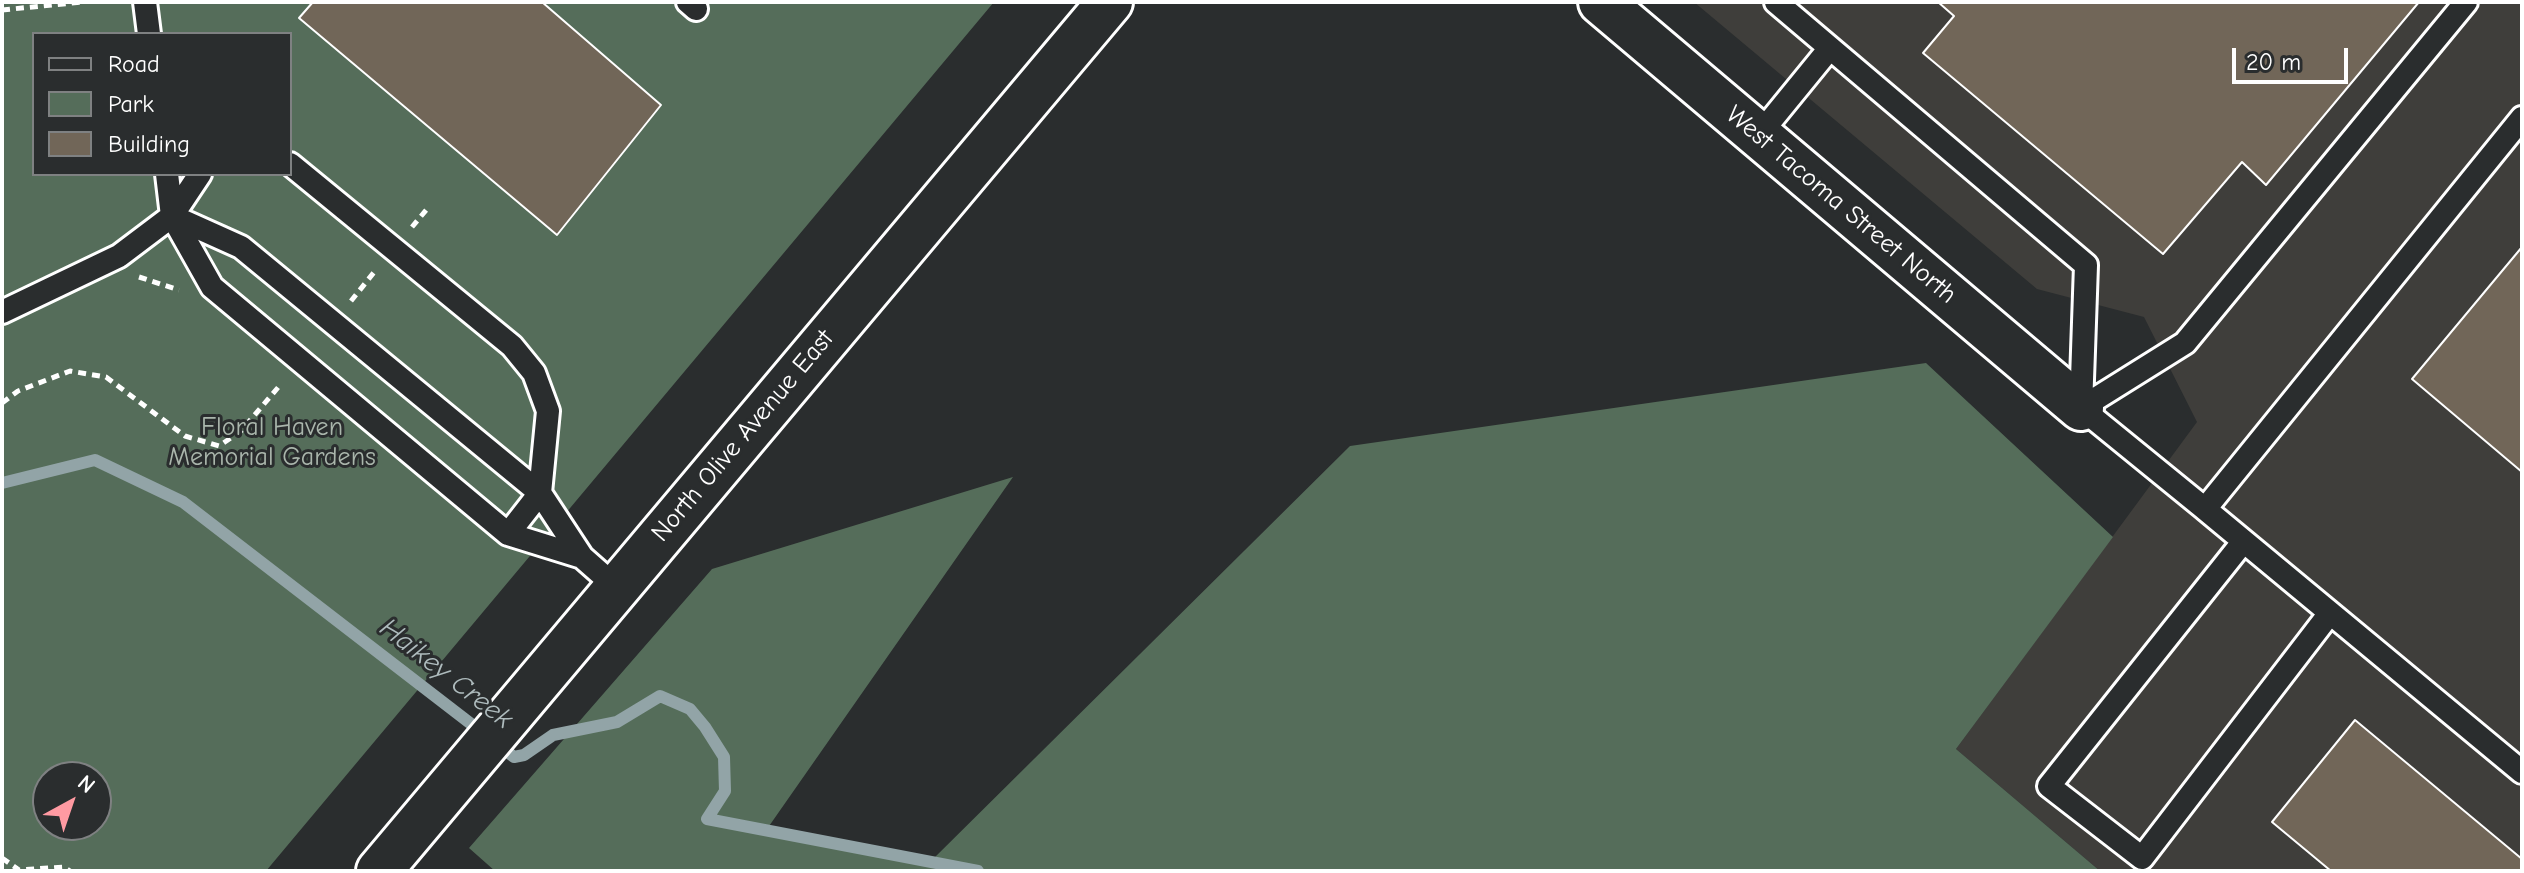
<!DOCTYPE html>
<html>
<head>
<meta charset="utf-8">
<style>
	body { margin:0 }
	#map { position:relative; width:2524px; height:873px; overflow:hidden; background:#2a2d2e; font-family:"Comic Neue",sans-serif }
	canvas { display:block }
	.frame { position:absolute; inset:0; border:4px solid #fff; pointer-events:none }
	.legend { position:absolute; left:32px; top:32px; width:260px; height:144px; box-sizing:border-box; background:#2a2d2e; border:2px solid #7f8182; margin:0; padding:10px 14px; list-style:none; font-size:24px; color:#fff }
	.legend li { display:flex; align-items:center; gap:16px; height:40px }
	.legend b { width:40px; border:2px solid #7f8182 }
	.north { position:absolute; left:32px; top:761px; width:80px; height:80px; box-sizing:border-box; background:#2a2d2e; border:2px solid #7f8182; border-radius:50%; rotate:40deg; font-size:22px; font-weight:700; line-height:32px; text-align:center; color:#fff }
	.north::after { content:''; display:block; margin:auto; width:28px; height:36px; background:#ff9aa2; clip-path:polygon(50% 0,100% 100%,50% 72%,0 100%) }
	.scale { position:absolute; left:2232px; top:48px; width:116px; height:36px; box-sizing:border-box; border:4px solid #fff; border-top:0; padding-left:10px; font-size:24px; line-height:28px; white-space:nowrap; color:#fff; -webkit-text-stroke:6px #2a2d2e; paint-order:stroke }
</style>
</head>
<body>
<div id="map">
<canvas width="2524" height="873"></canvas>
<div class="frame"></div>
<ul class="legend">
<li><b style="height:10px;background:#2a2d2e"></b>Road</li>
<li><b style="height:22px;background:#556d5a"></b>Park</li>
<li><b style="height:22px;background:#716658"></b>Building</li>
</ul>
<div class="north">N</div>
<div class="scale">20 m</div>
</div>
<script>
const g = document.querySelector('canvas').getContext('2d');
g.lineJoin = 'round';
function fill(path, color) { g.fillStyle = color; g.fill(path, 'evenodd'); }
function stroke(path, color, width, dash) { g.strokeStyle = color; g.lineWidth = width; g.lineCap = dash ? 'butt' : 'round'; g.setLineDash(dash || []); g.stroke(path); }
function label(font, color, halo, rows, align = 'center') {
  g.font = font + ' "Comic Neue",sans-serif'; g.lineWidth = 6; g.setLineDash([]); g.textBaseline = 'middle'; g.strokeStyle = halo; g.fillStyle = color; for (const [text, x, y, turn = 0] of rows) {
    g.save(); g.translate(x, y); g.rotate((+turn || 0) * Math.PI / 180); g.textAlign = isNaN(turn) ? turn : align; if (halo) g.strokeText(text, 0, 0); g.fillText(text, 0, 0); g.restore();
  }
}
const built = new Path2D(`
	M1694 2H2522V871H2100L1956 749 2197 422 2144 317 2037 289Z`);
const green = new Path2D(`
	M2 2H994L266 871H2ZM34 34H290V174H34ZM48 777H96V825H48Z
	M1926 363 2113 537 1956 749 2100 871H495L469 848 712 569 1013 477 767 829 930 862 1350 446Z`);
const stream = new Path2D(`
	M2 483 95 460 183 502 514 757 524 755 553 735 617 722 660 696 690 709 705 727 724 757 725 791 707 819 978 871`);
const building = new Path2D(`
	M313 2H542L661 105 557 235 299 18Z
	M1938 2H2419L2266 185 2242 162 2163 254 1923 53 1954 16Z
	M2522 247V472L2412 379Z
	M2355 720 2522 859V871H2331L2272 822Z`);
const path = new Path2D(`
	M2 10 83 2
	M412 227 427 209
	M139 277 179 290
	M351 301 375 271
	M2 403 18 391 70 371 106 377 185 436 219 446 241 431 281 384
	M2 858 19 870 64 867 70 871`);
const service = new Path2D(`
	M145 2 149 34
	M688 2 696 9
	M1776 2 2086 265 2081 408
	M1759 135 1830 48
	M290 164 512 346 534 373 548 411 540 493 508 534
	M172 216 241 247 540 493 582 557 616 587
	M172 216 212 287 508 534 582 557
	M172 216 200 174
	M2 312 119 256 172 216 167 174
	M2081 408 2205 509 2522 118
	M2081 408 2185 343 2466 2
	M2205 509 2522 772
	M2243 542 2049 786 2142 858 2330 613`);
const minor = new Path2D(`
	M1601 2 2081 408`);
const tertiary = new Path2D(`
	M379 871 1110 2`);
const streetNames = [
	["West Tacoma Street North",1841,205,40],
	["North Olive Avenue East",743,436,-50]
];
const parkNames = [
	["Floral Haven",272,428],
	["Memorial Gardens",272,458]
];
const waterNames = [
	["Haikey Creek",446,674,38]
];
fill(built, '#3f3e3b');
fill(green, '#556d5a');
stroke(stream, '#92a4a7', 12);
fill(building, '#716658');
stroke(building, '#fff', 2);
stroke(service, '#fff', 28);
stroke(minor, '#fff', 50);
stroke(tertiary, '#fff', 50);
stroke(path, '#fff', 5, [8, 6]);
stroke(service, '#2a2d2e', 22);
stroke(minor, '#2a2d2e', 44);
stroke(tertiary, '#2a2d2e', 44);
label('26px', '#fff', '#2a2d2e', streetNames);
label('26px', '#aab6ac', '#2a2d2e', parkNames);
label('italic 28px', '#aebbbd', '#2a2d2e', waterNames);
</script>
</body>
</html>
